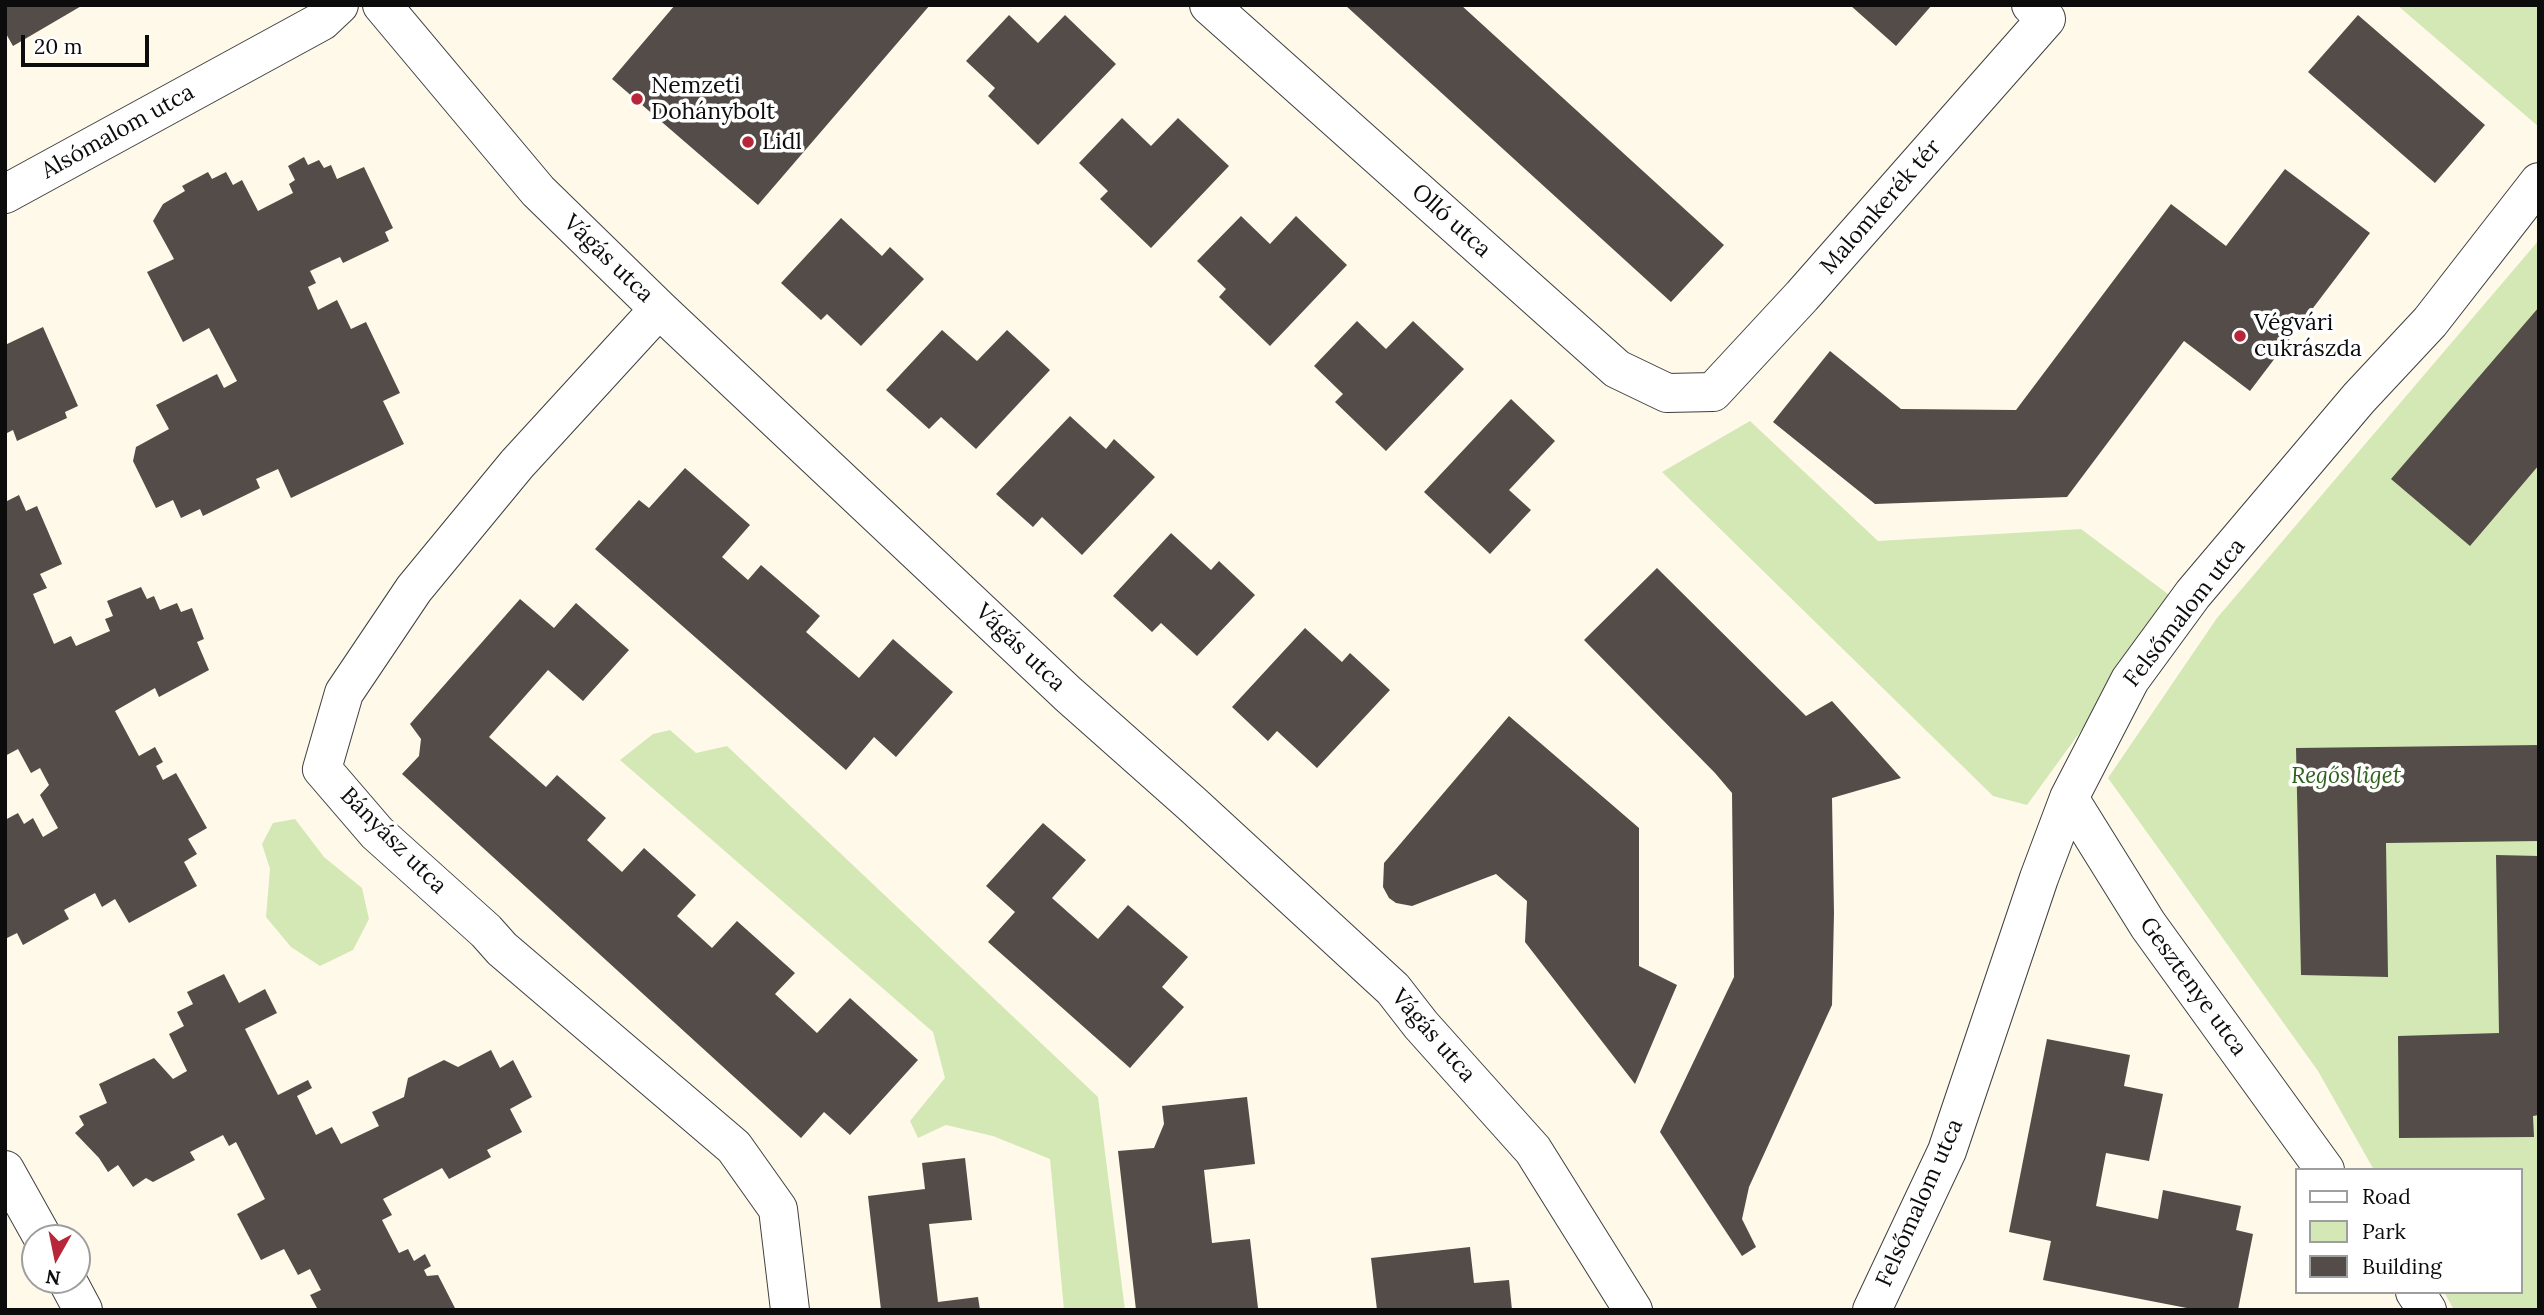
<!DOCTYPE html>
<html>
<head>
<meta charset="utf-8">
<style>
	body { margin:0 }
	#map { position:relative; width:2544px; height:1315px; overflow:hidden; background:#fff9ea; font-family:Lora,serif }
	canvas { display:block }
	.frame { position:absolute; inset:0; border:7px solid #0c0c0c; pointer-events:none }
	.legend { position:absolute; left:2295px; top:1168px; width:228px; height:126px; box-sizing:border-box; background:#fff; border:2px solid #9e9e9e; margin:0; padding:9px 12px; list-style:none; font-size:21px; color:#0c0c0c }
	.legend li { display:flex; align-items:center; gap:14px; height:35px }
	.legend b { width:35px; border:2px solid #9e9e9e }
	.north { position:absolute; left:21px; top:1224px; width:70px; height:70px; box-sizing:border-box; background:#fff; border:2px solid #9e9e9e; border-radius:50%; rotate:189deg; font-size:19px; font-weight:700; line-height:28px; text-align:center; color:#0c0c0c }
	.north::after { content:''; display:block; margin:auto; width:24px; height:32px; background:#b82739; clip-path:polygon(50% 0,100% 100%,50% 72%,0 100%) }
	.scale { position:absolute; left:21px; top:35px; width:128px; height:32px; box-sizing:border-box; border:4px solid #0c0c0c; border-top:0; padding-left:9px; font-size:21px; line-height:24px; white-space:nowrap; color:#0c0c0c; -webkit-text-stroke:5px #fff; paint-order:stroke }
</style>
</head>
<body>
<div id="map">
<canvas width="2544" height="1315"></canvas>
<div class="frame"></div>
<ul class="legend">
<li><b style="height:9px;background:#fff"></b>Road</li>
<li><b style="height:19px;background:#d4e8b5"></b>Park</li>
<li><b style="height:19px;background:#544c48"></b>Building</li>
</ul>
<div class="north">N</div>
<div class="scale">20 m</div>
</div>
<script>
const g = document.querySelector('canvas').getContext('2d');
g.lineJoin = 'round';
function fill(path, color) { g.fillStyle = color; g.fill(path, 'evenodd'); }
function stroke(path, color, width, dash) { g.strokeStyle = color; g.lineWidth = width; g.lineCap = dash ? 'butt' : 'round'; g.setLineDash(dash || []); g.stroke(path); }
function label(font, color, halo, rows, align = 'center') {
  g.font = font + ' Lora,serif'; g.lineWidth = 7; g.setLineDash([]); g.textBaseline = 'middle'; g.strokeStyle = halo; g.fillStyle = color; for (const [text, x, y, turn = 0] of rows) {
    g.save(); g.translate(x, y); g.rotate((+turn || 0) * Math.PI / 180); g.textAlign = isNaN(turn) ? turn : align; if (halo) g.strokeText(text, 0, 0); g.fillText(text, 0, 0); g.restore();
  }
}
const green = new Path2D(`
	M2397 5H2539V127Z
	M2539 240V1310H2454L2444 1292H2521V1170H2374L2318 1071 2108 778 2217 618Z
	M1750 421 1878 541 2081 529 2176 600 2027 805 1993 796 1662 472Z
	M670 730 696 753 727 746 1098 1097 1125 1310H1064L1050 1159 993 1136 946 1125 918 1138 910 1121 945 1078 933 1032 620 760 653 734Z
	M295 819 324 857 362 888 369 919 353 950 320 966 291 947 266 917 270 869 262 844 273 823Z`);
const building = new Path2D(`
	M5 5H83L13 46 5 32Z
	M675 5H930L758 205 612 79Z
	M1345 5H1461L1724 245 1671 302Z
	M1850 5H1932L1896 46Z
	M1009 15 1038 43 1065 15 1116 64 1038 145 988 96 995 88 966 61Z
	M2358 15 2485 125 2435 183 2308 72Z
	M1122 118 1151 146 1178 118 1229 166 1151 248 1100 199 1108 191 1079 163Z
	M304 157 308 165 319 160 324 168 331 165 337 179 364 167 393 228 385 232 389 241 343 263 340 257 310 271 316 283 308 287 318 310 337 300 351 329 366 322 400 393 383 401 404 444 291 498 278 469 256 479 260 488 203 516 200 509 181 518 173 500 156 508 133 461 136 447 169 429 156 405 217 374 224 388 237 381 209 328 183 342 147 272 174 259 153 221 163 204 185 191 182 186 208 172 212 179 226 172 233 185 242 180 258 211 293 193 289 184 295 180 288 166Z
	M2285 169 2370 233 2250 391 2184 341 2067 497 1875 504 1773 422 1830 351 1901 409 2016 410 2171 204 2226 246Z
	M1241 216 1270 244 1296 216 1347 265 1270 346 1219 297 1226 289 1197 261Z
	M841 218 882 256 890 247 924 279 861 346 827 314 821 320 781 283Z
	M2539 307V465L2470 546 2391 479Z
	M1357 321 1386 349 1413 321 1464 369 1386 451 1335 402 1343 394 1314 366Z
	M43 327 78 406 65 412 67 418 17 441 13 430 5 434V345Z
	M942 330 977 361 1007 330 1050 370 976 449 941 417 929 429 886 390Z
	M1511 399 1555 441 1509 490 1531 510 1490 554 1424 492Z
	M1070 416 1106 449 1114 439 1155 477 1082 555 1042 517 1033 527 996 494Z
	M685 468 750 525 722 557 748 580 761 565 820 616 806 632 859 678 893 639 953 692 896 757 874 737 846 770 595 549 639 500 649 508Z
	M19 495 26 511 37 506 62 564 40 574 47 588 33 594 54 644 71 636 76 646 110 631 105 619 113 616 107 601 141 587 147 599 154 596 160 610 177 603 181 612 192 608 204 639 197 642 209 670 159 697 155 688 115 711 139 756 155 747 163 762 156 766 163 780 176 773 207 828 188 839 197 854 184 862 197 886 129 923 115 899 102 907 95 893 64 910 69 919 23 945 17 933 5 939V820L18 813 24 824 33 818 43 837 58 828 40 795 49 785 40 768 31 773 18 749 5 756V502Z
	M1171 533 1211 570 1219 561 1255 595 1197 656 1161 623 1152 632 1113 596Z
	M1657 568 1806 716 1832 701 1901 778 1832 798 1834 913 1832 1005 1749 1187 1742 1219 1756 1247 1742 1256 1660 1132 1734 977 1732 793 1715 773 1584 640Z
	M520 599 554 628 576 603 629 650 583 701 548 670 489 737 546 787 557 775 606 818 587 840 622 872 644 848 696 895 677 916 712 948 737 921 795 973 775 994 817 1033 850 998 918 1060 850 1135 824 1112 801 1138 402 774 419 756 421 739 410 724Z
	M1305 628 1342 662 1350 653 1390 690 1317 768 1277 731 1268 741 1232 707Z
	M1509 716 1639 828V966L1677 985 1635 1084 1525 942 1527 901 1496 874 1412 906 1396 903 1389 898 1383 887 1384 863Z
	M2539 745V841L2386 843 2388 977 2301 975 2296 748Z
	M1043 823 1086 860 1052 898 1098 939 1128 905 1188 957 1162 987 1184 1007 1130 1068 988 942 1015 912 986 886Z
	M2496 855 2539 856V1115L2533 1116 2534 1137 2399 1138 2398 1036 2499 1033Z
	M224 974 239 1003 265 989 277 1013 245 1029 278 1095 308 1080 312 1088 297 1096 316 1135 332 1127 341 1144 379 1126 372 1112 404 1097 408 1078 444 1060 458 1067 491 1050 500 1068 513 1060 532 1097 510 1109 522 1132 487 1150 491 1157 449 1179 442 1168 383 1199 392 1215 382 1220 399 1253 408 1249 414 1261 425 1254 431 1266 424 1270 427 1276 438 1275 456 1310H318L310 1295 321 1290 310 1269 298 1275 284 1249 261 1260 237 1214 265 1199 236 1142 229 1146 223 1135 190 1152 195 1160 153 1182 146 1178 133 1187 118 1165 108 1172 99 1158 75 1133 84 1125 79 1116 107 1103 99 1084 154 1058 173 1079 187 1071 169 1034 184 1026 177 1012 193 1004 187 992Z
	M2047 1039 2130 1055 2124 1086 2163 1094 2149 1161 2106 1153 2096 1206 2158 1219 2163 1190 2241 1206 2236 1230 2253 1234 2238 1310H2197L2043 1280 2051 1241 2009 1232Z
	M1247 1097 1255 1164 1204 1170 1212 1243 1250 1239 1258 1308 1237 1310H1136L1118 1151 1154 1148 1164 1124 1162 1106Z
	M965 1158 972 1220 929 1224 938 1302 978 1297 980 1310H881L868 1196 925 1189 922 1163Z
	M1470 1247 1474 1283 1509 1280 1512 1310H1377L1371 1258Z`);
const minor = new Path2D(`
	M382 5 538 191 659 309 1068 694 1192 804 1393 989 1421 1025 1533 1150 1633 1310
	M1209 5 1617 369 1667 393 1713 392 1802 296 2046 19 2031 5
	M5 194 322 21 339 5
	M659 309 517 464 414 589 344 693 322 769 377 833 486 931 502 949 734 1147 778 1209 790 1310
	M2069 798 2148 925 2325 1170
	M5 1170 43 1238
	M67 1280 83 1310
	M2415 1292 2427 1310
	M1872 1310 1947 1151 2039 878 2069 798 2130 680 2193 594 2359 398 2430 322 2539 182`);
const markers = [
	[637,99,7,"#b82739"],
	[748,142,7,"#b82739"],
	[2240,336,7,"#b82739"]
];
const poiNames = [
	["Nemzeti",651,86],
	["Dohánybolt",651,112],
	["Lidl",762,142],
	["Végvári",2254,323],
	["cukrászda",2254,349]
];
const streetNames = [
	["Alsómalom utca",118,132,-29],
	["Malomkerék tér",1881,207,-49],
	["Olló utca",1451,221,42],
	["Vágás utca",608,259,44],
	["Felsőmalom utca",2185,613,-52],
	["Vágás utca",1020,648,44],
	["Bányász utca",393,841,45],
	["Gesztenye utca",2193,987,54],
	["Vágás utca",1433,1036,49],
	["Felsőmalom utca",1920,1203,-66]
];
const parkNames = [
	["Regős liget",2346,776]
];
fill(green, '#d4e8b5');
fill(building, '#544c48');
stroke(minor, '#3f3f3f', 40);
stroke(minor, '#fff', 38);
for (const [x, y, r, color] of markers) { const dot = new Path2D(); dot.arc(x, y, r, 0, 2 * Math.PI); g.fillStyle = color; g.fill(dot); stroke(dot, '#fff', 2.5); }
label('23px', '#0c0c0c', '#fff', poiNames, 'left');
label('23px', '#0c0c0c', '#fff', streetNames);
label('italic 23px', '#31611e', '#fff', parkNames);
</script>
</body>
</html>
